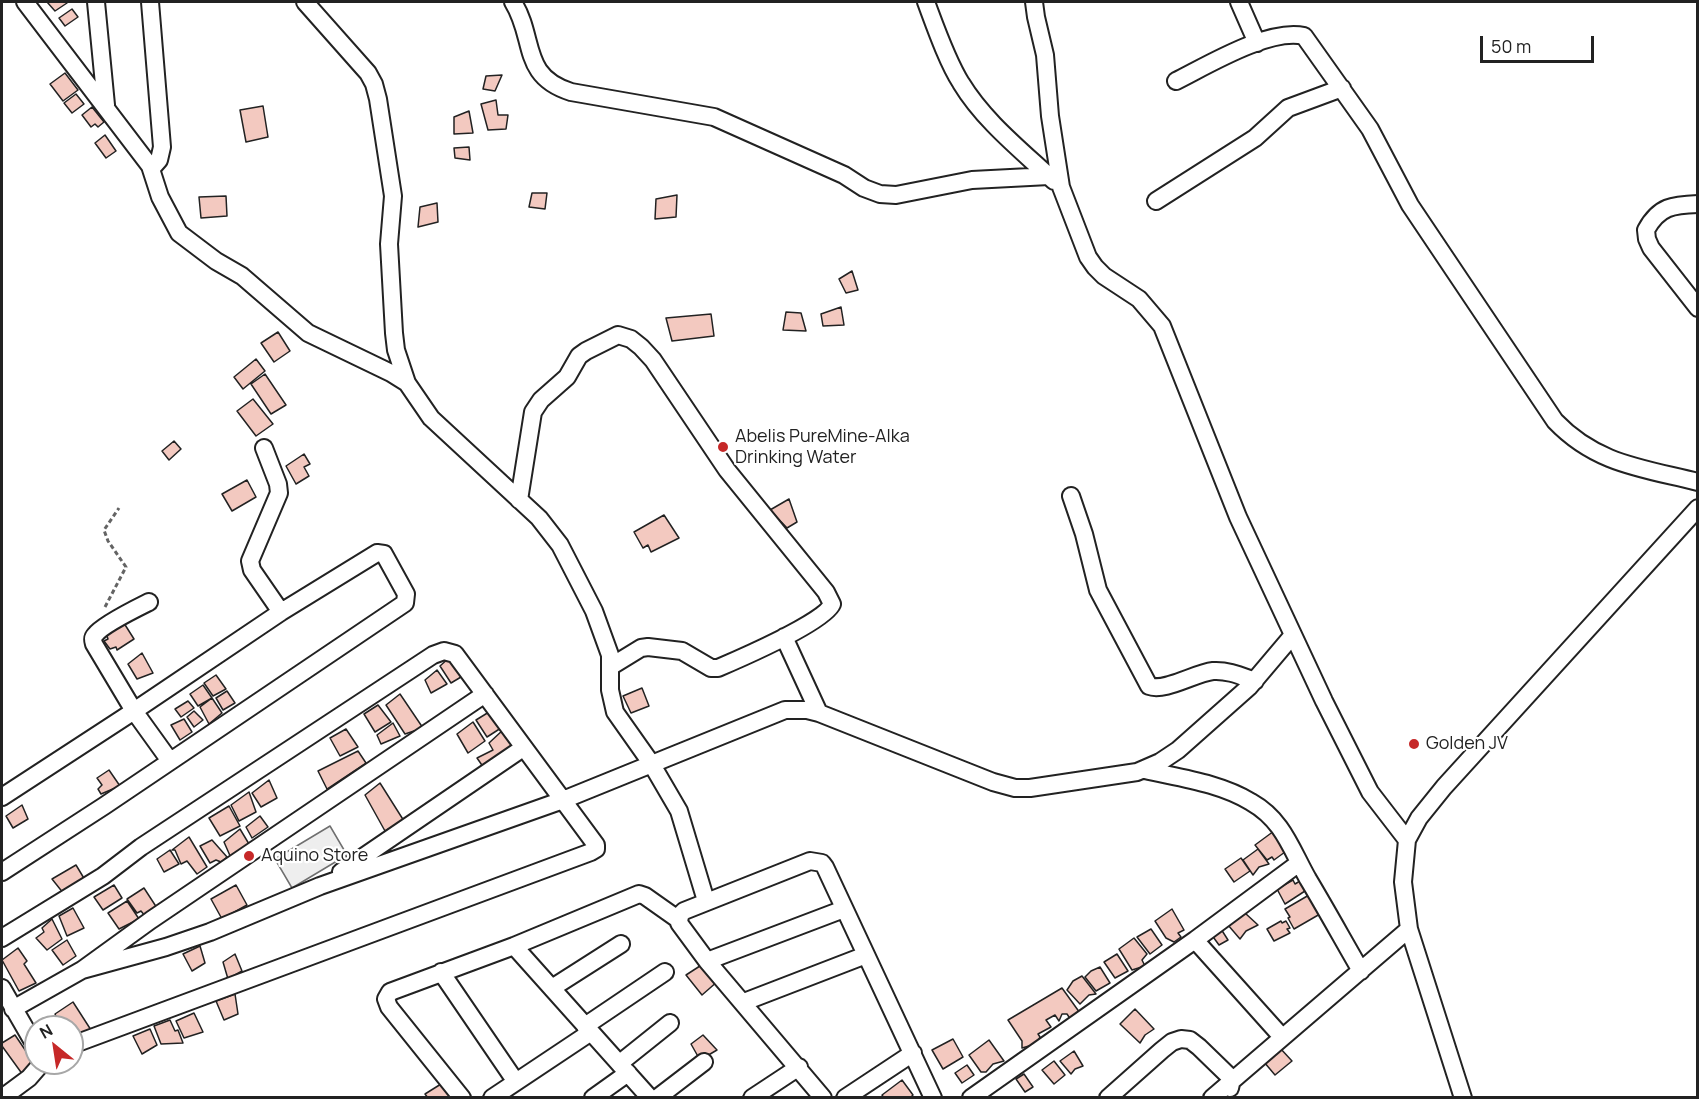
<!DOCTYPE html>
<html>
<head>
<meta charset="utf-8">
<style>
	body { margin:0 }
	#map { position:relative; width:1699px; height:1099px; overflow:hidden; background:#fff; font-family:Manrope,sans-serif }
	canvas { display:block }
	.frame { position:absolute; inset:0; border:3px solid #222; pointer-events:none }
	.north { position:absolute; left:24px; top:1015px; width:60px; height:60px; box-sizing:border-box; background:#fff; border:2px solid #a7a7a7; border-radius:50%; rotate:330deg; font-size:16px; font-weight:700; line-height:24px; text-align:center; color:#222 }
	.north::after { content:''; display:block; margin:auto; width:21px; height:27px; background:#c62828; clip-path:polygon(50% 0,100% 100%,50% 72%,0 100%) }
	.scale { position:absolute; left:1480px; top:36px; width:114px; height:27px; box-sizing:border-box; border:3px solid #222; border-top:0; padding-left:8px; font-size:18px; line-height:21px; white-space:nowrap; color:#222; -webkit-text-stroke:4px #fff; paint-order:stroke }
</style>
</head>
<body>
<div id="map">
<canvas width="1699" height="1099"></canvas>
<div class="frame"></div>
<div class="north">N</div>
<div class="scale">50 m</div>
</div>
<script>
const g = document.querySelector('canvas').getContext('2d');
g.lineJoin = 'round';
function fill(path, color) { g.fillStyle = color; g.fill(path, 'evenodd'); }
function stroke(path, color, width, dash) { g.strokeStyle = color; g.lineWidth = width; g.lineCap = dash ? 'butt' : 'round'; g.setLineDash(dash || []); g.stroke(path); }
function label(font, color, halo, rows, align = 'center') {
  g.font = font + ' Manrope,sans-serif'; g.lineWidth = 4.5; g.setLineDash([]); g.textBaseline = 'middle'; g.strokeStyle = halo; g.fillStyle = color; for (const [text, x, y, turn = 0] of rows) {
    g.save(); g.translate(x, y); g.rotate((+turn || 0) * Math.PI / 180); g.textAlign = isNaN(turn) ? turn : align; if (halo) g.strokeText(text, 0, 0); g.fillText(text, 0, 0); g.restore();
  }
}
const green = new Path2D(`
	M330 826 347 855 292 888 275 859Z`);
const building = new Path2D(`
	M47 2H66L67 3 55 11Z
	M72 9 78 17 65 26 59 18Z
	M65 73 78 90 63 101 50 84Z
	M502 75 495 91 483 89 486 76Z
	M76 94 84 104 72 113 64 103Z
	M496 100 498 115H508L506 129 488 130 481 104Z
	M263 106 268 137 246 142 240 110Z
	M92 107 104 122 98 127 95 124 91 127 82 115Z
	M469 111 473 133 454 134V117Z
	M105 135 116 151 106 158 95 143Z
	M469 147 470 160 455 158 454 148Z
	M532 193H547L545 209 529 207Z
	M677 195 676 217 655 219 656 199Z
	M226 196 227 216 201 218 199 197Z
	M437 203 438 222 418 227 420 207Z
	M852 271 858 290 846 293 839 279Z
	M841 307 844 325 823 326 821 314Z
	M786 312 801 313 806 331 783 330Z
	M711 314 714 336 672 341 666 318Z
	M278 332 290 351 274 362 261 343Z
	M256 359 265 371 243 389 234 377Z
	M265 374 286 405 271 414 251 384Z
	M253 399 273 424 256 436 237 411Z
	M174 441 181 449 169 460 162 451Z
	M304 454 310 464 304 467 309 476 296 484 286 466Z
	M247 480 256 497 232 511 222 494Z
	M789 499 797 522 787 528 770 510Z
	M664 515 679 538 651 552 648 545 643 548 634 532Z
	M122 620 134 639 117 650 116 647 110 649 104 641 108 639 106 633Z
	M142 653 153 673 137 679 128 664Z
	M450 657 461 677 451 683 440 666Z
	M437 670 447 684 431 693 425 680Z
	M216 675 226 689 213 696 204 683Z
	M203 685 212 698 198 706 190 694Z
	M642 688 649 706 631 713 623 696Z
	M227 691 235 703 223 710 216 698Z
	M400 694 423 728 405 734 386 705Z
	M212 698 222 713 209 724 200 707Z
	M188 701 194 708 181 717 175 709Z
	M378 705 391 722 375 732 364 714Z
	M194 711 203 720 194 727 187 717Z
	M489 712 501 728 487 737 476 720Z
	M184 719 192 732 180 740 171 725Z
	M473 722 485 741 468 753 457 734Z
	M393 723 400 736 381 744 377 735Z
	M346 729 358 747 340 756 330 738Z
	M504 729 517 748 486 771 477 758 493 750 489 743Z
	M358 751 366 763 327 789 318 771Z
	M109 770 120 786 101 794 98 789 102 785 97 778Z
	M269 780 277 798 261 807 252 793Z
	M380 783 404 821 385 831 365 795Z
	M249 792 256 812 239 821 231 805Z
	M22 805 28 819 13 828 6 816Z
	M229 806 240 826 220 836 209 818Z
	M260 816 268 827 252 838 246 827Z
	M240 829 249 844 231 858 224 842Z
	M1274 831 1285 846 1282 848 1285 852 1274 860 1272 857 1267 860 1255 845Z
	M189 837 207 867 197 874 187 861 181 864 175 850H172Z
	M212 840 227 857 221 862 216 860 210 863 200 846Z
	M1258 849 1269 864 1259 867 1253 875 1243 860Z
	M170 850 179 864 164 872 157 859Z
	M1241 858 1250 871 1234 882 1225 869Z
	M76 865 85 880 64 894 52 879Z
	M1293 880 1295 884 1300 881 1305 891 1285 904 1277 889Z
	M114 885 122 898 103 910 94 897Z
	M236 885 247 905 222 919 211 899Z
	M144 888 157 908 145 916 141 911 137 913 127 899Z
	M1309 895 1320 914 1294 929 1288 918 1290 917 1285 909Z
	M127 901 139 919 119 929 108 913Z
	M73 908 84 928 67 936 59 916Z
	M1172 909 1184 930 1178 933 1181 937 1174 942 1166 938 1155 921Z
	M1245 913 1258 925 1246 931 1240 939 1228 925Z
	M52 919 62 939 47 950 36 938 44 932 42 928Z
	M1281 921 1282 923 1286 921 1290 928 1287 929 1290 933 1274 941 1267 929Z
	M1151 929 1162 945 1150 954 1137 937Z
	M1221 929 1228 940 1219 945 1211 934Z
	M1134 938 1147 954 1142 960 1145 966 1132 970 1119 949Z
	M67 940 76 956 63 965 52 950Z
	M200 946 205 963 192 971 183 954Z
	M18 948 27 961 24 964 36 983 19 991 2 960Z
	M235 954 242 971 228 979 223 962Z
	M1117 954 1128 971 1115 978 1104 962Z
	M703 964 718 981 702 995 686 975Z
	M1100 967 1110 983 1096 991 1085 977 1091 971Z
	M1082 976 1096 994 1089 995 1080 1004 1067 990 1073 981Z
	M1062 988 1080 1013 1071 1020 1067 1014H1062L1059 1021 1055 1015 1046 1020 1051 1027 1038 1034 1040 1037 1036 1044 1022 1048V1041L1008 1020Z
	M235 994 238 1014 224 1020 216 1001Z
	M73 1002 91 1030 72 1041V1027H61L55 1014Z
	M1135 1009 1154 1029 1145 1035 1140 1043 1120 1024Z
	M194 1013 203 1032 184 1038 176 1021Z
	M170 1020 175 1031 178 1030 183 1043 161 1044 154 1026Z
	M150 1029 157 1045 142 1054 133 1036Z
	M15 1035 34 1063 23 1075 2 1046V1043Z
	M703 1035 717 1050 700 1060 691 1044Z
	M953 1039 963 1057 943 1069 932 1050Z
	M989 1040 1004 1061 993 1064 986 1072H981L969 1055Z
	M1280 1048 1292 1061 1275 1075 1264 1062Z
	M1074 1051 1083 1066 1075 1069 1071 1074 1060 1061Z
	M1054 1061 1065 1075 1054 1084 1042 1070Z
	M967 1065 974 1075 962 1083 955 1073Z
	M1024 1074 1033 1087 1025 1092 1016 1079Z
	M902 1080 913 1095 910 1098H884L882 1095Z
	M441 1084 452 1098H428L425 1094Z`);
const path = new Path2D(`
	M105 607 126 567 108 541 104 530 119 508`);
const minor = new Path2D(`
	M25 2 150 166 160 197 179 233 216 261 242 276 308 333 391 373 407 383 431 418 539 518 560 545 594 611 610 655V690L615 712 651 763 679 811 706 901
	M96 2 106 105
	M150 2 162 147 159 160 151 169
	M305 2 368 73 374 84 378 99 393 196 389 244 394 333 396 350 407 383
	M513 2C536 39 520 76 571 92L714 117 844 175 864 188 880 194 896 195 972 180 1049 176
	M926 2C935 26 947 61 961 83 984 121 1021 150 1054 181
	M1034 2 1036 17 1045 55 1050 116 1061 187 1088 257 1095 267 1104 276 1139 299 1162 326 1238 517 1324 701 1370 792 1407 840
	M1239 2 1257 43
	M1176 81C1208 65 1269 28 1304 36L1370 129 1410 205 1555 421C1596 464 1642 468 1698 482
	M1156 201 1255 138 1288 108 1342 88
	M1698 204C1673 205 1659 206 1646 230L1647 239 1651 248 1698 308
	M264 448 278 484 279 493 250 561 252 570 281 612
	M1071 496 1084 534 1098 590 1149 686C1165 692 1195 673 1213 671 1228 670 1241 676 1255 681
	M519 500 533 412 541 400 567 377 579 356 586 351 618 335 631 339 641 347 653 360 727 470 826 592 832 604C825 622 739 659 718 668H711L682 651 648 647 641 648 610 667
	M149 602C137 608 102 625 95 635 92 638 93 640 94 644L134 711 170 761
	M784 637 819 713
	M1145 770C1180 778 1220 783 1251 802 1283 820 1291 849 1308 879 1326 909 1343 940 1361 971
	M2 797 134 711 281 612 377 553 384 554 406 594 405 603 104 806 2 872
	M341 872 523 748
	M2 938 103 876 141 847 433 655 444 651 455 654 596 845V849L591 852 72 1045
	M1195 940 1282 1037
	M514 946 650 1098
	M707 961 844 909
	M82 970 166 947 210 932 320 886 563 800 785 710H807L819 713 993 782 1015 788H1030L1137 772 1160 762 1178 750 1249 687 1293 635
	M441 972 516 1082
	M2 988 36 1047
	M552 988 621 944
	M744 1002 866 955
	M13 1009 82 970 151 920 485 694
	M585 1026 665 972
	M620 1063 670 1023
	M2 1098 29 1078 42 1063
	M462 1098 389 1007 386 999 390 992 514 946 639 894 645 896 679 920
	M492 1098 591 1032
	M593 1098 628 1073
	M657 1098 704 1062
	M752 1098 799 1067
	M823 1098 707 961 679 923 680 915 684 911 810 861 822 863 825 867 933 1098
	M845 1098 913 1053
	M971 1098 1195 940 1299 863
	M1108 1098 1162 1050 1172 1042 1181 1039 1190 1040 1199 1047 1232 1079 1230 1088
	M1212 1098 1409 929
	M1463 1098 1409 929 1403 882 1407 840 1419 818 1444 787 1698 508`);
const markers = [
	[723,447,6,"#c62828"],
	[1414,744,6,"#c62828"],
	[249,856,6,"#c62828"]
];
const poiNames = [
	["Abelis PureMine-Alka",735,437],
	["Drinking Water",735,458],
	["Golden JV",1426,744],
	["Aquino Store",261,856]
];
fill(green, '#eee');
stroke(green, '#6f6f6f', 1.5);
fill(building, '#f3c9c0');
stroke(building, '#222', 1.5);
stroke(minor, '#222', 20);
stroke(path, '#646464', 3, [4.5, 3]);
stroke(minor, '#fff', 16);
for (const [x, y, r, color] of markers) { const dot = new Path2D(); dot.arc(x, y, r, 0, 2 * Math.PI); g.fillStyle = color; g.fill(dot); stroke(dot, '#fff', 2); }
label('18px', '#222', '#fff', poiNames, 'left');
</script>
</body>
</html>
